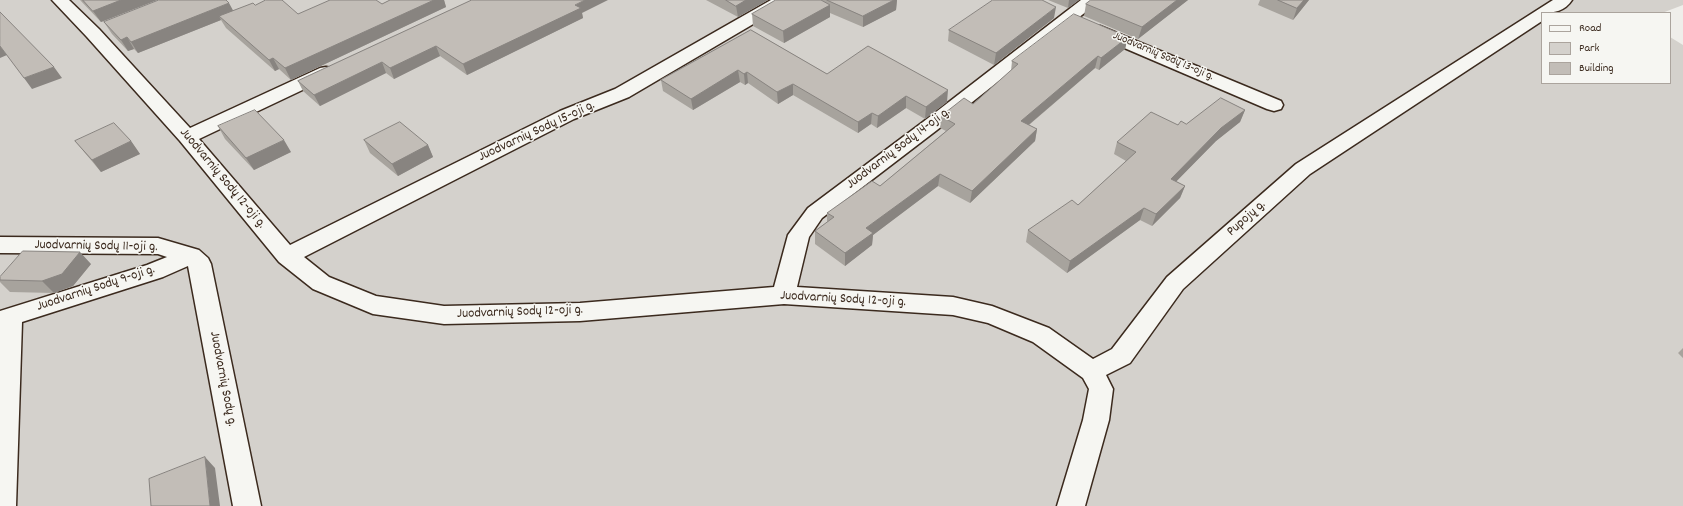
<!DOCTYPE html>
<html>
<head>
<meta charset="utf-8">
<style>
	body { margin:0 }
	#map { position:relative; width:1683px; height:506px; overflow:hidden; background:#efeeea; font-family:Dekko,sans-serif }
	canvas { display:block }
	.legend { position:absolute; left:1541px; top:12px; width:130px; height:72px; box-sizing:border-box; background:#f6f6f2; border:1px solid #aba49d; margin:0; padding:5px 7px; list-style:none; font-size:12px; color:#3b2a1e }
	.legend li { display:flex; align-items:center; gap:8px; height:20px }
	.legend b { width:20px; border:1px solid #aba49d }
</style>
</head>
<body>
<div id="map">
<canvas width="1683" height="506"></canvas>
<ul class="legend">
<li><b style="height:5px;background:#f6f6f2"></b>Road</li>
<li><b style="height:11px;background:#d4d1cc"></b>Park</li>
<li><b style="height:11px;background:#c2bdb7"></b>Building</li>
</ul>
</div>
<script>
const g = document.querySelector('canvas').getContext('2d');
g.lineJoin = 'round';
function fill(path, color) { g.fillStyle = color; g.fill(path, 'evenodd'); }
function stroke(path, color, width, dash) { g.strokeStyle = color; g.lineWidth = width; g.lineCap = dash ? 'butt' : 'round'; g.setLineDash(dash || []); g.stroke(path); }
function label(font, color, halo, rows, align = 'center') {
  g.font = font + ' Dekko,sans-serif'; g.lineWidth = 3; g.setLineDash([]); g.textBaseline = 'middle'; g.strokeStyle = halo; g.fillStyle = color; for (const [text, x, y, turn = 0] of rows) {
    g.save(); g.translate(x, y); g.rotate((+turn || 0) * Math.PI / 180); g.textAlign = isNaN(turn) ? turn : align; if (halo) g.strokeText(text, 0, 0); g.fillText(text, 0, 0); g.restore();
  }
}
const green = new Path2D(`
	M0 0H1683V5L1662 13H1542V83H1670V37L1683 45V506H0Z`);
const street = new Path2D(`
	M52 0H69L99 29 190 128 320 68 326 67 332 68 335 72 332 76 199 139 290 245 560 111 615 89 771 0H791L789 3 629 97 574 119 304 257 329 277 376 296 444 306 580 303 774 287 788 235 808 208 923 122 1081 0H1099L1097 3 937 130 822 218 809 237 797 287 953 297 992 306 1049 328 1093 359 1112 349 1167 277 1296 164 1553 0H1572C1565 11 1554 13 1542 13V21L1310 174 1183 289 1130 363 1106 375 1113 389 1109 420 1085 506H1057L1083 420 1089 389 1083 378 1033 342 988 323 953 315 784 304 580 321 444 324 373 314 313 289 279 262 180 141 87 37Z
	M1100 26 1281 101 1283 105 1281 109 1274 111 1267 109 1094 35 1091 31 1094 27Z
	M0 237 158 238 199 250 208 258 211 264 261 506H233L188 266 163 277 22 322 16 506H0V311L147 265 167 257 158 254 0 253Z`);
const wall = new Path2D(`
	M80 0H157L101 22Z
	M390 0H444L446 7 291 80 279 69 275 71 226 28 221 20 138 53 134 49 128 51 112 34 104 22 233 11 255 5 298 14 382 4Z
	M472 0 582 13 583 18 467 75 440 56 394 79 386 73 320 106 303 91 298 81Z
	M706 0H768L738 17Z
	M776 0H897L896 10 863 27 830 13V17L784 43 753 26 752 14Z
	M1048 0H1079L1068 8Z
	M1091 0H1188L1138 39 1084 16 1086 4Z
	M1260 0H1309L1293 20 1258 5Z
	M1054 18 994 65 948 41 949 30Z
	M751 30 827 74 947 102 925 119 906 108 877 128 871 124 858 133 793 95 778 104 748 83 745 85 740 82 693 110 663 91 661 80Z
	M1128 37 1125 49 1099 70 1095 68 1029 125 1037 129 1035 141 970 203 938 186 873 235 872 245 845 266 815 244V231L827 222V213L880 186 946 131 940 128 941 116 973 104 1011 71 1012 61Z
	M1245 110 1240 122 1216 141 1176 181 1185 186 1180 198 1152 226 1140 220 1067 273 1026 242 1028 230 1078 205 1126 161 1114 154 1117 142 1178 125 1186 124Z
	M218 126 291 152 254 170 225 139Z
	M364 140 428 145 433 157 398 176 370 153Z
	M75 141H131L140 154 101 172 85 153Z
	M91 264 73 286 54 293 10 292 0 282V277Z
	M1683 348V358L1678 353Z`);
const shadedWall = new Path2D(`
	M121 0H157L101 22 93 11Z
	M434 0H444L446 7 291 80 285 68Z
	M585 0H608L582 13 583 18 467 75 463 64Z
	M746 0H768L738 17 736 6Z
	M894 0H897L896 10 863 27V16Z
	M1069 0H1079L1068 8Z
	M1177 0H1188L1138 39 1142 27Z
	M1304 0H1309L1293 20 1297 8Z
	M229 3 235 14 219 16 221 20 138 53 131 42Z
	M830 5V17L784 43 783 31Z
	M1056 7 1054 18 994 65 996 53Z
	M127 37 134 49 128 51 121 40Z
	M1128 37 1125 49 1099 70 1101 58Z
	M0 46 7 55 0 58Z
	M436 46 440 56 394 79 390 68Z
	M1098 56 1095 68 1019 133 1021 121Z
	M273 58 279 69 275 71 269 60Z
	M382 62 386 73 320 106 314 95Z
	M54 67 62 78 32 89 24 78Z
	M738 70 740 82 693 110 691 99Z
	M747 72 748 83 745 85 744 74Z
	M793 84V95L778 104 777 92Z
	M948 90 947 102 925 119 926 107Z
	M906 96V108L877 128 878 116Z
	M1245 110 1240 122 1216 141 1167 191 1171 179 1221 128Z
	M872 113 871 124 858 133V122Z
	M1037 129 1035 141 970 203 972 191Z
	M284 140 291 152 254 170 246 158Z
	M131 141 140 154 101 172 92 160Z
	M428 145 433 157 398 176 392 164Z
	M940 174 938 186 873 235 872 245 845 266V253L866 228Z
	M1185 186 1180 198 1152 226 1156 214Z
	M1144 208 1140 220 1067 273 1070 261Z
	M80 252 91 264 73 286 54 293 42 281Z
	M205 457 215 468 220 506H210Z`);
const building = new Path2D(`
	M83 0H121L93 11Z
	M159 0H226L229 3 131 42 127 37 121 40 104 22Z
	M266 0H282L298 14 330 0H376L382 4 390 0H434L285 68 273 58 269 60 219 16 253 3 255 5Z
	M472 0H585L575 5 581 8 463 64 436 46 390 68 382 62 314 95 298 81Z
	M726 0H746L736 6Z
	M776 0H821L830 5 783 31 752 14Z
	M827 0H894L863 16Z
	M993 0H1042L1056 7 996 53 949 30Z
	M1091 0H1177L1142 27 1086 4Z
	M1278 0H1304L1297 8Z
	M0 12 54 67 24 78 0 46Z
	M1074 14 1128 37 1101 58 1098 56 1021 121 1037 129 972 191 940 174 866 228 873 233 845 253 815 231 834 217 827 213 872 181 880 186 955 124 941 116 964 98 973 104 1018 64 1012 61Z
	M751 30 827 74 868 46 948 90 926 107 906 96 878 116 872 113 858 122 793 84 777 92 747 72 744 74 738 70 691 99 661 80Z
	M1221 98 1245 110 1221 128 1171 179 1185 186 1156 214 1144 208 1070 261 1028 230 1072 200 1078 205 1136 152 1117 142 1151 112 1178 125 1181 121 1186 124Z
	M255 110 284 140 246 158 218 126Z
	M400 122 428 145 392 164 364 140Z
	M114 123 131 141 92 160 75 141Z
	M23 251 80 252 62 274 42 281 0 280V277Z
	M205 457 210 506H151L149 479Z`);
const farStreetnames = [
	["Juodvarnių Sodų 13-oji g.",1163,57,23]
];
const streetNames = [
	["Juodvarnių Sodų 15-oji g.",537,132,-25],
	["Juodvarnių Sodų 14-oji g.",899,149,-37],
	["Juodvarnių Sodų 12-oji g.",222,179,50],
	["Pupojų g.",1247,219,-42],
	["Juodvarnių Sodų 11-oji g.",96,247,1],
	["Juodvarnių Sodų 9-oji g.",96,289,-18],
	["Juodvarnių Sodų 12-oji g.",843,300,3],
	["Juodvarnių Sodų 12-oji g.",520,313,-2],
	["Juodvarnių Sodų g.",222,379,79]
];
fill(green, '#d4d1cc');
stroke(street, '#3b2a1e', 3);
fill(street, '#f6f6f2');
fill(wall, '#a7a39d');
fill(shadedWall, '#888480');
fill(building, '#c2bdb7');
stroke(building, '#888480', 1);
label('12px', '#3b2a1e', '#f6f6f2', farStreetnames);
label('14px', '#3b2a1e', '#f6f6f2', streetNames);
</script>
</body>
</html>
